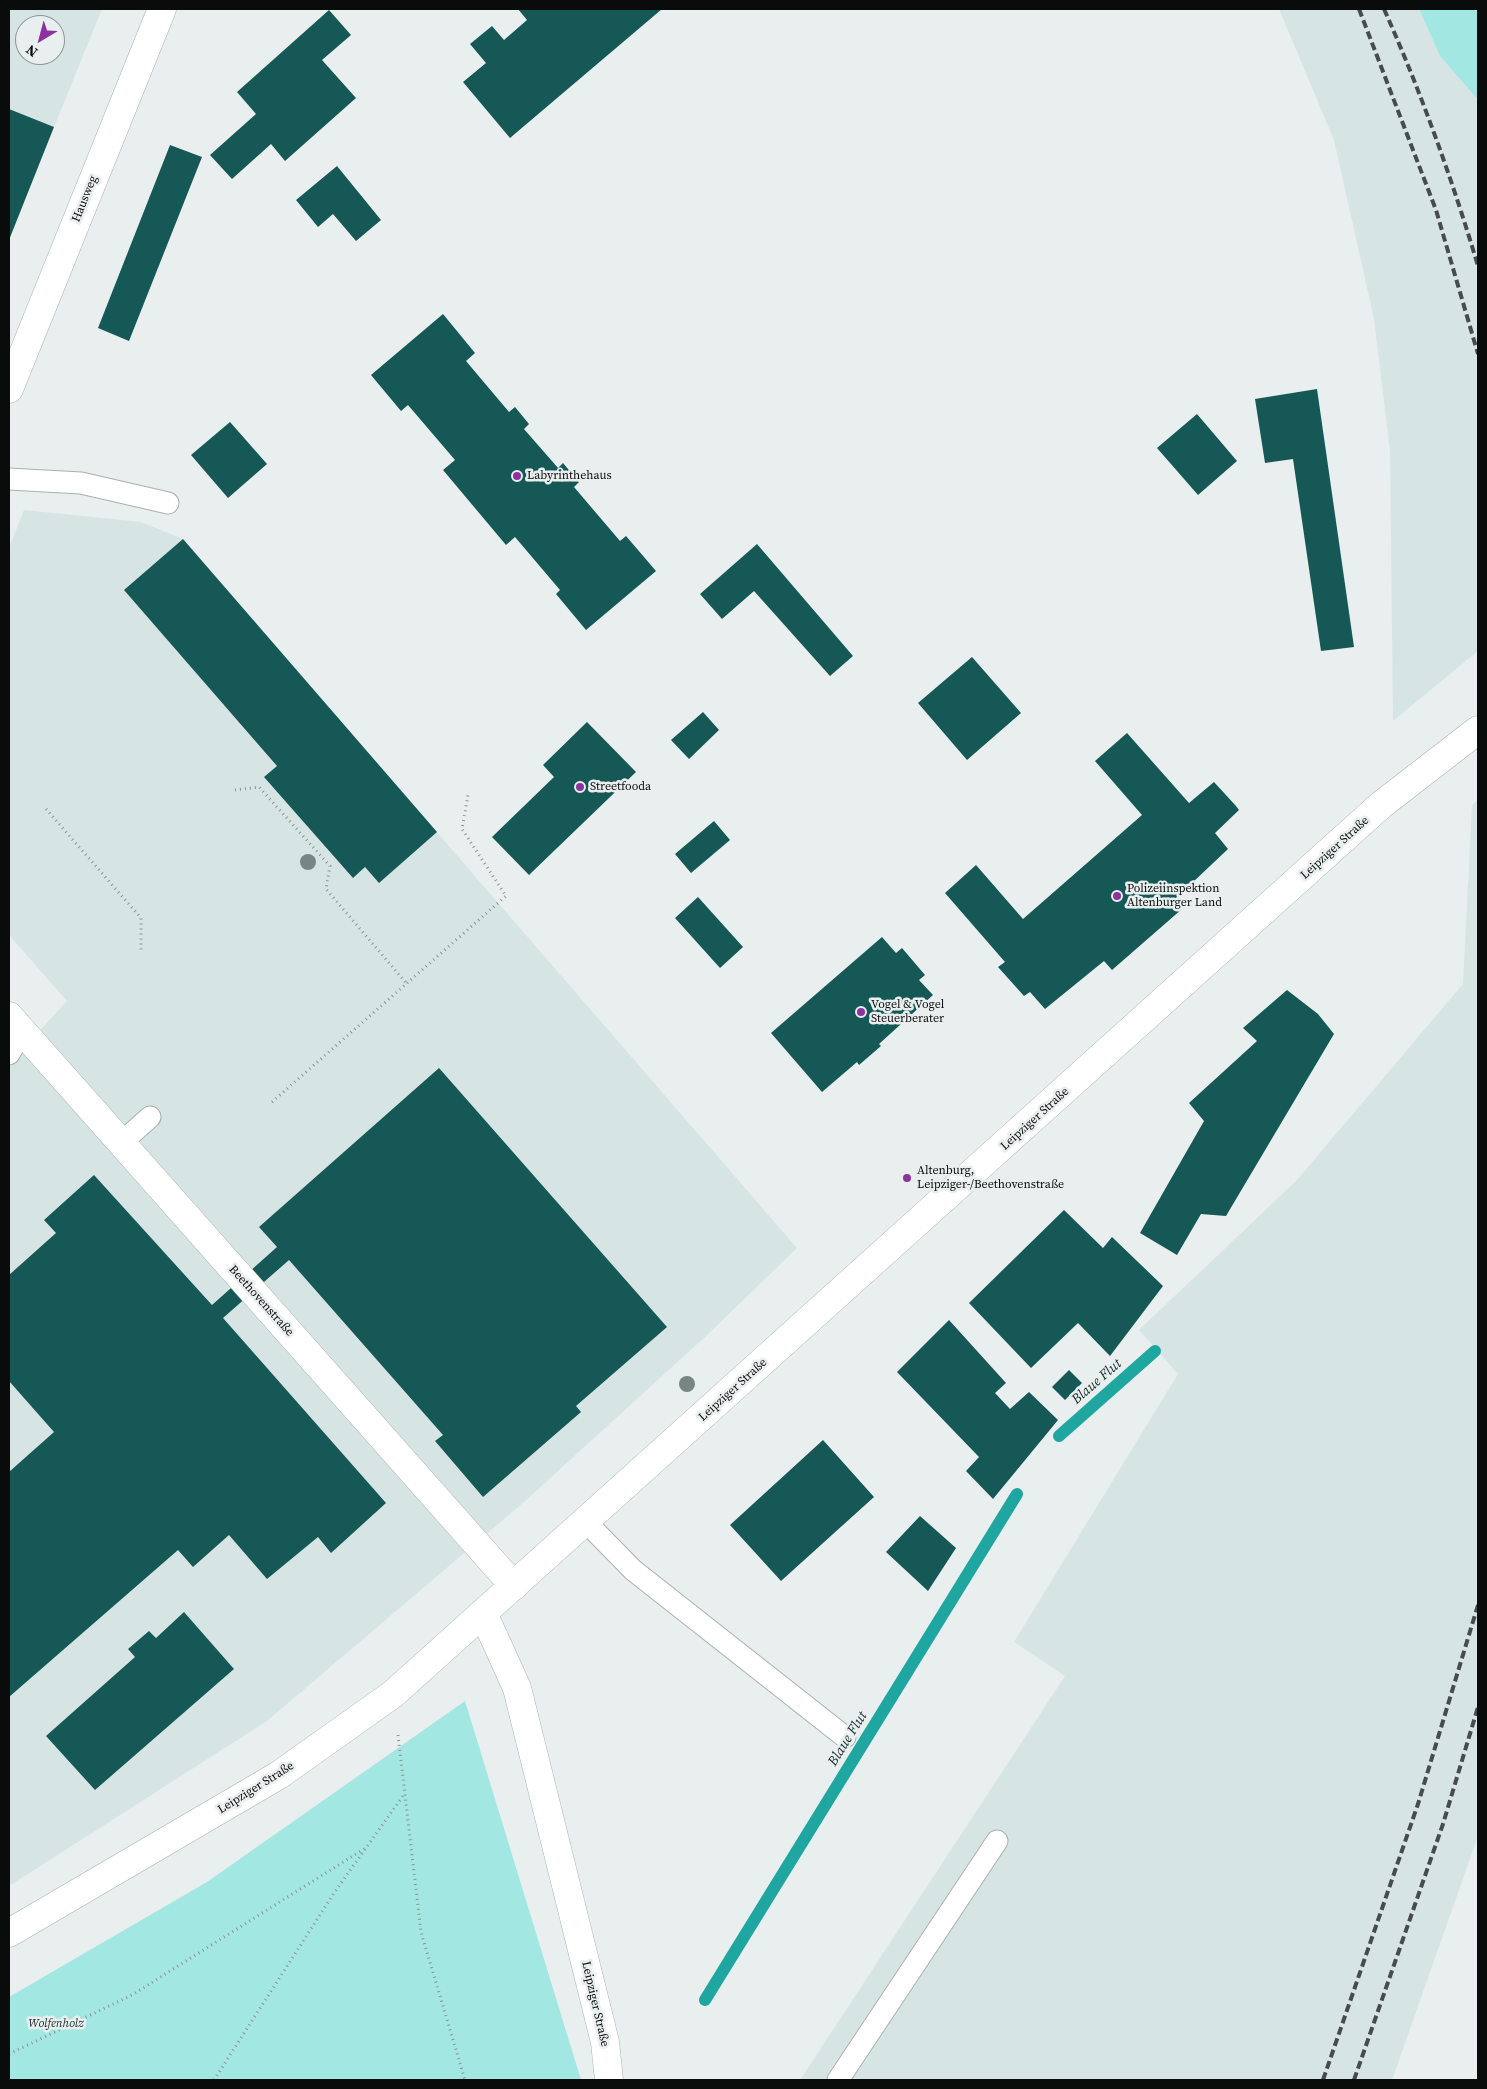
<!DOCTYPE html>
<html>
<head>
<meta charset="utf-8">
<style>
	body { margin:0 }
	#map { position:relative; width:1487px; height:2089px; overflow:hidden; background:#e9eeee; font-family:"Source Serif 4",serif }
	canvas { display:block }
	.frame { position:absolute; inset:0; border:10px solid #0a0c0c; pointer-events:none }
	.north { position:absolute; left:15px; top:15px; width:50px; height:50px; box-sizing:border-box; background:#e9eeee; border:1px solid #909494; border-radius:50%; rotate:217deg; font-size:14px; font-weight:700; line-height:20px; text-align:center; color:#0a0c0c }
	.north::after { content:''; display:block; margin:auto; width:18px; height:22px; background:#8c329d; clip-path:polygon(50% 0,100% 100%,50% 72%,0 100%) }
</style>
</head>
<body>
<div id="map">
<canvas width="1487" height="2089"></canvas>
<div class="frame"></div>
<div class="north">N</div>
</div>
<script>
const g = document.querySelector('canvas').getContext('2d');
g.lineJoin = 'round';
function fill(path, color) { g.fillStyle = color; g.fill(path, 'evenodd'); }
function stroke(path, color, width, dash) { g.strokeStyle = color; g.lineWidth = width; g.lineCap = dash ? 'butt' : 'round'; g.setLineDash(dash || []); g.stroke(path); }
function label(font, color, halo, rows, align = 'center') {
  g.font = font + ' "Source Serif 4",serif'; g.lineWidth = 5; g.setLineDash([]); g.textBaseline = 'middle'; g.strokeStyle = halo; g.fillStyle = color; for (const [text, x, y, turn = 0] of rows) {
    g.save(); g.translate(x, y); g.rotate((+turn || 0) * Math.PI / 180); g.textAlign = isNaN(turn) ? turn : align; if (halo) g.strokeText(text, 0, 0); g.fillText(text, 0, 0); g.restore();
  }
}
const built = new Path2D(`
	M9 9H102L54 127 9 109ZM25 25H55V55H25Z
	M1279 9H1419L1440 56 1478 100V651L1393 721 1390 451 1374 319 1334 140Z
	M24 510 141 522 183 539 797 1248 706 1336 524 1502 267 1721 9 1886V1064L67 1001 9 935V548Z
	M1478 800V1836L1392 2080H800L1065 1676 1014 1642 1178 1374 1139 1330 1297 1180 1463 984 1472 805Z`);
const green = new Path2D(`
	M1419 9H1478V100L1440 56Z
	M465 1701 581 2080H9V1997L207 1882Z`);
const stream = new Path2D(`
	M1059 1436 1155 1351
	M705 2000 1017 1494`);
const building = new Path2D(`
	M518 9H662L510 138 463 82 486 63 470 44 492 26 504 40 527 20Z
	M329 10 351 35 322 60 356 98 285 161 271 144 232 179 210 155 256 114 237 92Z
	M9 109 54 127 9 240Z
	M170 145 202 157 129 341 98 328Z
	M337 166 381 220 356 241 333 214 318 227 296 200Z
	M443 314 475 353 466 361 509 412 515 407 529 424 524 429 558 468 563 463 579 482 574 487 620 541 626 536 656 571 586 630 556 594 560 590 515 537 506 545 443 470 455 460 408 405 401 411 371 375Z
	M1317 389 1354 647 1321 651 1293 459 1265 463 1255 399Z
	M1197 414 1237 461 1198 495 1157 448Z
	M230 422 267 464 228 498 191 455Z
	M183 539 437 832 379 883 365 867 353 878 264 777 277 766 124 590Z
	M757 544 853 656 830 676 754 591 722 619 700 594Z
	M972 657 1021 713 967 760 918 703Z
	M703 712 719 730 689 759 671 740Z
	M587 722 636 772 529 875 492 837 554 777 543 765Z
	M1127 733 1189 803 1214 782 1236 806 1239 810 1215 833 1228 849 1174 900 1182 909 1112 970 1104 961 1045 1009 1030 992 1024 996 998 967 1005 962 945 893 976 865 1023 919 1142 815 1095 761Z
	M714 821 730 840 691 873 675 854Z
	M698 897 743 947 720 968 675 918Z
	M882 937 896 953 902 948 925 975 919 980 933 995 879 1044 881 1046 859 1065 857 1062 822 1092 771 1033Z
	M1287 990 1318 1014 1334 1034 1226 1216 1201 1214 1177 1255 1140 1233 1204 1121 1189 1103 1257 1041 1243 1028Z
	M439 1068 667 1327 576 1406 581 1412 483 1497 435 1441 443 1435 289 1260 223 1318 386 1503 331 1553 318 1537 267 1579 229 1535 193 1567 178 1550 9 1697V1472L54 1432 9 1381V1275L56 1233 44 1220 94 1175 212 1305 277 1247 259 1227Z
	M1064 1210 1103 1248 1112 1237 1163 1286 1110 1356 1078 1323 1031 1368 969 1303Z
	M949 1320 1006 1383 995 1393 1010 1409 1029 1392 1058 1420 993 1499 966 1471 979 1457 897 1372Z
	M1069 1370 1082 1383 1065 1400 1052 1387Z
	M823 1440 874 1497 781 1581 730 1525Z
	M920 1516 956 1548 928 1591 886 1552Z
	M184 1612 234 1669 95 1790 46 1736 135 1657 128 1649 149 1631 156 1638Z`);
const path = new Path2D(`
	M235 790 259 787 330 866 326 889 407 984
	M46 809 141 918V953
	M272 1102 506 896 462 829 468 795
	M398 1735 421 1932 465 2080
	M9 2054 132 1995 367 1847
	M214 2080 334 1893 405 1793`);
const lane = new Path2D(`
	M9 479 81 483 168 503
	M9 1054 22 1031
	M121 1143 150 1117
	M586 1522 633 1570 845 1737
	M838 2080 997 1841`);
const street = new Path2D(`
	M9 389 162 9
	M9 1016 514 1586
	M483 1613 517 1688 605 2042 609 2080`);
const secondary = new Path2D(`
	M9 1933 279 1775 393 1694 1381 805 1478 730`);
const rail = new Path2D(`
	M1359 9 1436 210 1478 354
	M1384 9C1421 92 1452 179 1478 266
	M1323 2080 1418 1804 1478 1605
	M1354 2080 1443 1824 1478 1707`);
const trees = [
	[308,862],
	[687,1384]
];
const markers = [
	[517,476,5,"#8c329d"],
	[580,787,5,"#8c329d"],
	[1117,896,5,"#8c329d"],
	[861,1012,5,"#8c329d"],
	[907,1178,5,"#8c329d"]
];
const streetNames = [
	["Hausweg",85,199,-68],
	["Leipziger Straße",1335,848,-42],
	["Leipziger Straße",1035,1119,-42],
	["Beethovenstraße",261,1301,48],
	["Leipziger Straße",733,1390,-42],
	["Leipziger Straße",256,1788,-32],
	["Leipziger Straße",595,2004,77]
];
const poiNames = [
	["Labyrinthehaus",527,476],
	["Streetfooda",590,787],
	["Polizeiinspektion",1127,889],
	["Altenburger Land",1127,903],
	["Vogel & Vogel",871,1005],
	["Steuerberater",871,1019],
	["Altenburg,",917,1171],
	["Leipziger-/Beethovenstraße",917,1185]
];
const parkNames = [
	["Wolfenholz",56,2024]
];
const waterNames = [
	["Blaue Flut",1097,1382,-41],
	["Blaue Flut",848,1739,-58]
];
fill(built, '#d6e5e4');
fill(green, '#a2e7e2');
stroke(stream, '#20a6a0', 12);
fill(building, '#155855');
stroke(lane, '#aab0b0', 23);
stroke(street, '#aab0b0', 29);
stroke(secondary, '#aab0b0', 29);
stroke(path, '#8e9292', 3, [1, 4]);
stroke(lane, '#fff', 21);
stroke(street, '#fff', 28);
stroke(secondary, '#fff', 28);
stroke(rail, '#484b4b', 4, [8, 4]);
g.fillStyle = '#778584';
for (const [x, y] of trees) { g.beginPath(); g.arc(x, y, 8, 0, 2 * Math.PI); g.fill(); }
for (const [x, y, r, color] of markers) { const dot = new Path2D(); dot.arc(x, y, r, 0, 2 * Math.PI); g.fillStyle = color; g.fill(dot); stroke(dot, '#e9eeee', 2); }
label('12px', '#0a0c0c', '#e9eeee', streetNames);
label('12px', '#0a0c0c', '#e9eeee', poiNames, 'left');
label('italic 12px', '#1a2f2e', '#e9eeee', parkNames);
label('italic 14px', '#182d2c', '#e9eeee', waterNames);
</script>
</body>
</html>
